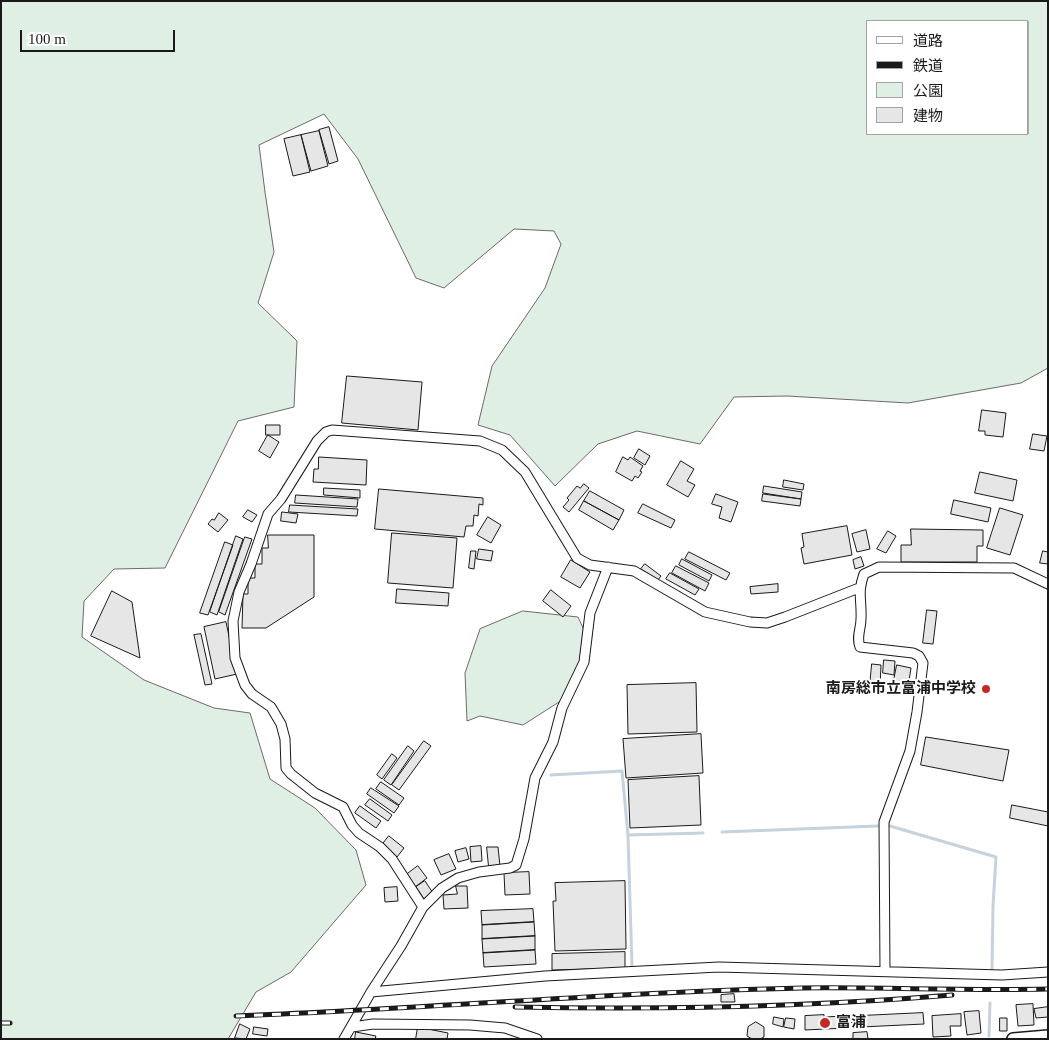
<!DOCTYPE html>
<html>
<head>
<meta charset="utf-8">
<style>
	body { margin:0 }
	#map { position:relative; width:1049px; height:1040px; overflow:hidden; background:#fff; font-family:"Times New Roman","Noto Sans JP",serif }
	canvas { display:block }
	.frame { position:absolute; inset:0; border:2px solid #1a1a1a; pointer-events:none }
	.legend { position:absolute; left:866px; top:20px; width:162px; height:115px; box-sizing:border-box; background:#fff; border:1px solid #a3a3a3; margin:0; padding:6px 9px; list-style:none; font-size:15px; color:#1a1a1a }
	.legend li { display:flex; align-items:center; gap:10px; height:25px }
	.legend b { width:25px; border:1px solid #a3a3a3 }
	.scale { position:absolute; left:20px; top:30px; width:155px; height:22px; box-sizing:border-box; border:2px solid #1a1a1a; border-top:0; padding-left:6px; font-size:15px; line-height:18px; white-space:nowrap; color:#1a1a1a; -webkit-text-stroke:4px #fff; paint-order:stroke }
</style>
</head>
<body>
<div id="map">
<canvas width="1049" height="1040"></canvas>
<div class="frame"></div>
<ul class="legend">
<li><b style="height:6px;background:#fff"></b>道路</li>
<li><b style="height:6px;background:#1a1a1a"></b>鉄道</li>
<li><b style="height:14px;background:#e0efe3"></b>公園</li>
<li><b style="height:14px;background:#e6e6e6"></b>建物</li>
</ul>
<div class="scale">100 m</div>
</div>
<script>
const g = document.querySelector('canvas').getContext('2d');
g.lineJoin = 'round';
function fill(path, color) { g.fillStyle = color; g.fill(path, 'evenodd'); }
function stroke(path, color, width, dash) { g.strokeStyle = color; g.lineWidth = width; g.lineCap = dash ? 'butt' : 'round'; g.setLineDash(dash || []); g.stroke(path); }
function label(font, color, halo, rows, align = 'center') {
  g.font = font + ' "Times New Roman","Noto Sans JP",serif'; g.lineWidth = 4; g.setLineDash([]); g.textBaseline = 'middle'; g.strokeStyle = halo; g.fillStyle = color; for (const [text, x, y, turn = 0] of rows) {
    g.save(); g.translate(x, y); g.rotate((+turn || 0) * Math.PI / 180); g.textAlign = isNaN(turn) ? turn : align; if (halo) g.strokeText(text, 0, 0); g.fillText(text, 0, 0); g.restore();
  }
}
const green = new Path2D(`
	M1 1H1048V368L1021 383 908 403 787 396 734 397 700 444 637 431 598 444 555 486 510 435 478 425 492 366 545 288 561 244 554 231 514 229 444 288 416 278 358 159 324 114 259 145 265 192 274 252 258 303 297 341 294 407 238 421 165 568 114 569 84 601 82 637 144 680 214 708 250 713 270 779 315 808 356 850 366 885 291 972 256 992 228 1039H1ZM868 21H1028V134H868Z
	M523 611 578 617 590 643 570 695 523 725 480 716 467 721 465 673 480 629Z`);
const stream = new Path2D(`
	M551 775 622 771 628 835 632 967
	M890 826 996 857 993 906 992 969
	M722 832 878 826
	M628 835 703 833
	M989 1036 990 1003`);
const building = new Path2D(`
	M329 127 338 161 329 164 319 130Z
	M319 131 328 166 311 171 301 135Z
	M301 135 310 172 293 176 284 139Z
	M347 376 422 382 418 430 342 423Z
	M982 410 1006 413 1003 437 985 435V431H979Z
	M266 425H280V435H266Z
	M1033 434 1047 436 1044 451 1030 449Z
	M268 435 279 442 270 458 259 451Z
	M639 449 650 456 645 465 634 458Z
	M319 457 367 460 366 485 313 482 314 469H318Z
	M623 457 628 460 630 457 643 466 640 471 642 472 638 478 635 476 632 481 616 472Z
	M681 461 694 469 687 481 695 485 688 497 667 485Z
	M980 472 1017 480 1013 501 975 493Z
	M784 480 804 484 803 490 783 487Z
	M584 484 589 488 569 512 563 507 569 500 567 498 577 486 580 488Z
	M764 486 802 492 801 499 763 493Z
	M324 488 360 490V498L324 495Z
	M379 489 483 498V505L479 504 478 516 474 515 473 526H466L464 537 375 529Z
	M590 491 624 510 619 520 584 501Z
	M716 494 738 502 731 522 719 518 722 507 712 504Z
	M763 494 801 499 800 506 762 501Z
	M296 495 358 499 357 507 295 503Z
	M954 500 991 508 988 522 951 514Z
	M584 501 619 520 613 530 579 510Z
	M643 504 675 520 671 528 638 513Z
	M290 505 358 509 357 516 289 512Z
	M1000 508 1023 515 1010 555 987 548Z
	M248 510 257 515 252 522 243 517Z
	M282 512 298 514 296 523 281 521Z
	M219 513 228 520 218 532 208 524 212 519 214 520Z
	M488 517 501 525 491 543 477 535Z
	M847 526 852 555 804 564 801 548 804 547 802 534Z
	M911 529 983 530V546H977V562H901V545H911Z
	M866 530 870 549 857 552 852 534Z
	M888 531 896 536 886 553 877 549Z
	M392 533 457 538 453 588 388 583Z
	M268 535H314V597L266 628H242L243 594H248V578H255V564H262V548H268Z
	M236 536 243 539 217 615 210 612Z
	M245 537 252 539 225 615 219 612Z
	M225 542 233 545 208 615 200 613Z
	M479 549 493 551 491 561 477 559Z
	M471 551H476L474 569 469 568Z
	M1043 551 1048 552V564L1040 563Z
	M689 552 730 573 726 580 685 559Z
	M861 557 864 566 855 569 853 560Z
	M682 559 712 575 709 581 679 565Z
	M571 560 590 572 580 588 561 577Z
	M645 564 661 576 658 580 641 569Z
	M676 566 709 583 705 591 672 573Z
	M670 573 699 589 695 595 666 579Z
	M778 584V592L751 594 750 587Z
	M397 589 449 593 448 606 396 603Z
	M551 590 571 606 563 617 543 601Z
	M112 591 132 602 140 658 91 636Z
	M927 610 937 611 933 644 923 643Z
	M226 622 237 674 215 679 204 627Z
	M201 634 212 684 205 685 194 635Z
	M884 660 895 661 894 675 883 673Z
	M872 664 881 665 880 687 870 686Z
	M897 665 911 668 907 693 892 690Z
	M696 683 697 732 628 734 627 685Z
	M701 734 703 773 626 778 623 739Z
	M926 737 1009 750 1003 781 921 765Z
	M424 741 431 746 399 790 392 785Z
	M408 746 414 751 391 785 384 780Z
	M392 754 397 758 382 779 377 775Z
	M699 776 701 825 630 828 628 780Z
	M381 782 404 798 399 805 376 789Z
	M371 788 399 806 394 813 367 794Z
	M370 799 392 815 388 821 365 805Z
	M1012 805 1048 812V826L1010 818Z
	M360 806 381 821 376 828 355 813Z
	M389 836 404 848 397 857 382 845Z
	M481 846 482 861 471 862 470 847Z
	M487 847H498L500 866 489 867Z
	M466 848 469 859 458 862 455 851Z
	M449 854 456 869 441 875 434 860Z
	M418 866 427 878 415 887 406 875Z
	M529 872 530 894 505 895 504 873Z
	M425 881 433 893 424 899 416 887Z
	M625 881 626 949 555 951 553 901H556L555 883Z
	M456 886H467L468 908 444 909 443 895 457 894Z
	M397 887 398 901 385 902 384 888Z
	M533 909 534 922 482 925 481 911Z
	M534 922 535 936 482 939V925Z
	M535 936V950L483 953 482 939Z
	M535 950 536 964 484 967 483 953Z
	M625 952V968L552 970V954Z
	M734 994 735 1002H721V995Z
	M1033 1004 1034 1025 1018 1026 1016 1005Z
	M1048 1007V1017L1036 1018 1034 1009Z
	M979 1011 981 1033 967 1035 964 1012Z
	M923 1013 924 1024 861 1027 860 1016Z
	M961 1014V1026H950L951 1036 933 1037 932 1016Z
	M824 1015V1017L845 1016 846 1028 805 1030V1016Z
	M774 1017 784 1019 783 1027 773 1024Z
	M860 1017 861 1022 845 1023V1018Z
	M786 1018 795 1019 794 1029 784 1027Z
	M1000 1018H1007V1031H1000Z
	M756 1022 764 1027V1037L760 1039H752L747 1036 748 1027Z
	M240 1024 250 1029 246 1039 235 1038Z
	M254 1027 268 1029 267 1036 253 1034Z
	M418 1027 448 1033 447 1039H416Z
	M356 1032 376 1036 375 1039H355Z
	M867 1032 868 1039H853V1033Z`);
const minor = new Path2D(`
	M423 907 392 859 380 847 359 833 352 825 343 807 315 793 291 774 286 768 285 739 281 724 271 707 252 694 245 685 235 658 233 621 239 592 251 564 268 514 281 499 317 441 326 432 332 430 480 441 502 450 525 472 577 558 590 565 634 571 705 612 750 622 767 623 785 617 859 588
	M885 971 884 822 910 751 917 712 923 663 919 656 913 653 860 647C856 637 861 629 861 619 862 600 857 593 864 574L879 567 1014 568 1048 584
	M371 992 545 976 719 967 1002 975 1048 972
	M352 1027 373 1024 470 1025 505 1028 537 1039
	M344 1039 371 992 401 946 423 907 442 888 458 878 479 872 510 868 516 865 524 839 535 778 553 742 562 708 584 662 590 613 608 567`);
const tertiary = new Path2D(`
	M1013 1039 1048 1036`);
const rail = new Path2D(`
	M515 1007C661 1010 807 1007 952 995
	M236 1016C425 1009 613 992 803 988 884 987 966 991 1048 989
	M1 1023H10`);
const markers = [
	[986,689,5,"#c62828"],
	[825,1023,6,"#c62828"]
];
const poiNames = [
	["南房総市立富浦中学校",976,689],
	["富浦",836,1023,"left"]
];
fill(green, '#e0efe3');
stroke(green, '#6a6a6a', 1);
stroke(stream, '#c6d2dc', 3);
fill(building, '#e6e6e6');
stroke(building, '#1a1a1a', 1);
stroke(minor, '#1a1a1a', 11);
stroke(tertiary, '#1a1a1a', 14);
stroke(minor, '#fff', 9);
stroke(tertiary, '#fff', 11);
stroke(rail, '#1a1a1a', 5);
stroke(rail, '#fff', 3, [9]);
for (const [x, y, r, color] of markers) { const dot = new Path2D(); dot.arc(x, y, r, 0, 2 * Math.PI); g.fillStyle = color; g.fill(dot); stroke(dot, '#fff', 2); }
label('bold 15px', '#1a1a1a', '#fff', poiNames, 'right');
</script>
</body>
</html>
